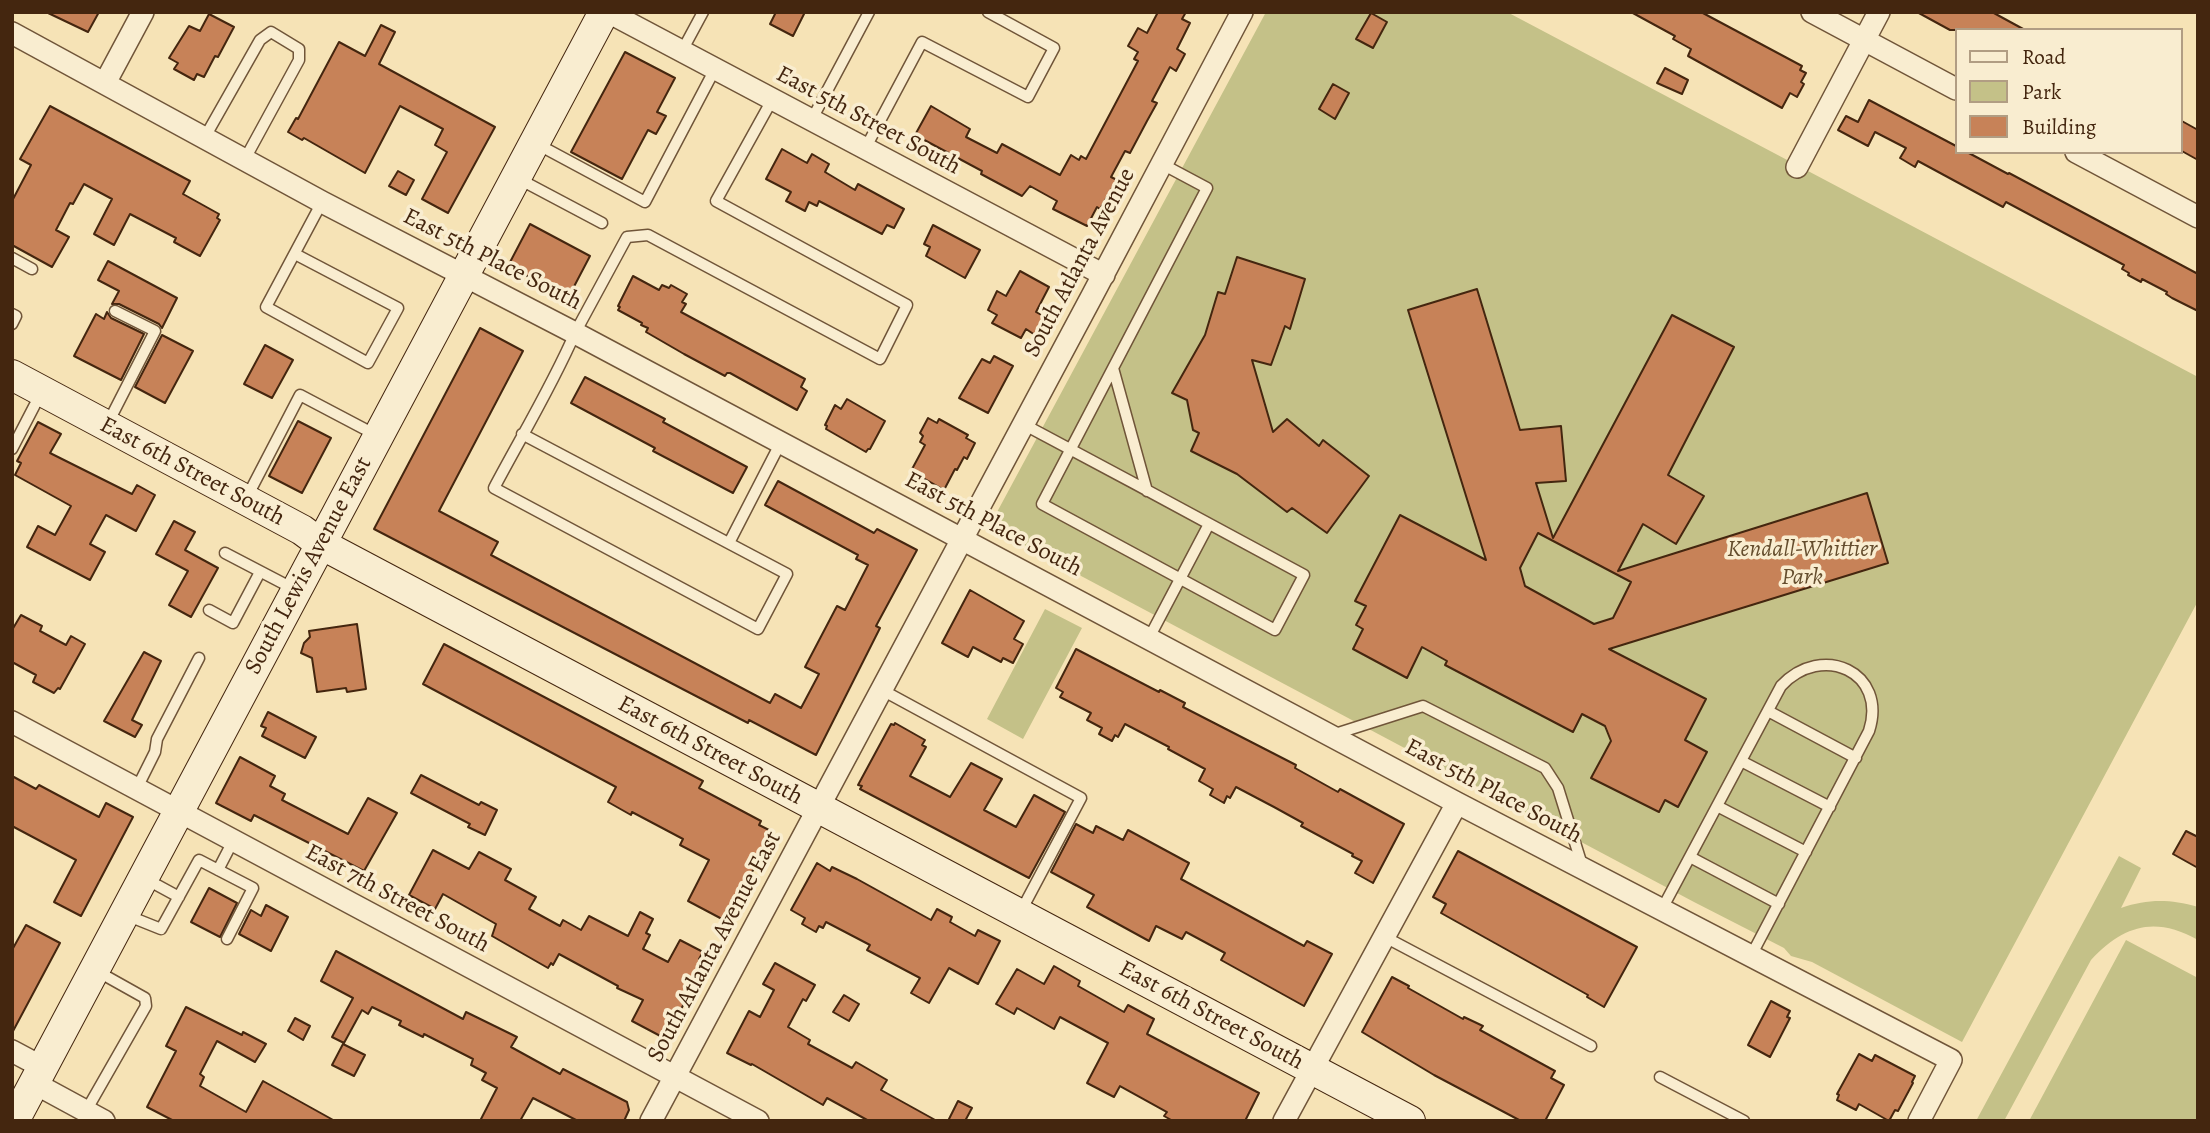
<!DOCTYPE html>
<html>
<head>
<meta charset="utf-8">
<style>
	body { margin:0 }
	#map { position:relative; width:2210px; height:1133px; overflow:hidden; background:#f6e3b6; font-family:Alegreya,serif }
	canvas { display:block }
	.frame { position:absolute; inset:0; border:14px solid #44260f; pointer-events:none }
	.legend { position:absolute; left:1955px; top:28px; width:228px; height:126px; box-sizing:border-box; background:#f9edd0; border:2px solid #b19d83; margin:0; padding:9px 12px; list-style:none; font-size:21px; color:#44260f }
	.legend li { display:flex; align-items:center; gap:14px; height:35px }
	.legend b { width:35px; border:2px solid #b19d83 }
</style>
</head>
<body>
<div id="map">
<canvas width="2210" height="1133"></canvas>
<div class="frame"></div>
<ul class="legend">
<li><b style="height:9px;background:#f9edd0"></b>Road</li>
<li><b style="height:19px;background:#c4c188"></b>Park</li>
<li><b style="height:19px;background:#c78258"></b>Building</li>
</ul>
</div>
<script>
const g = document.querySelector('canvas').getContext('2d');
g.lineJoin = 'round';
function fill(path, color) { g.fillStyle = color; g.fill(path, 'evenodd'); }
function stroke(path, color, width, dash) { g.strokeStyle = color; g.lineWidth = width; g.lineCap = dash ? 'butt' : 'round'; g.setLineDash(dash || []); g.stroke(path); }
function label(font, color, halo, rows, align = 'center') {
  g.font = font + ' Alegreya,serif'; g.lineWidth = 7; g.setLineDash([]); g.textBaseline = 'middle'; g.strokeStyle = halo; g.fillStyle = color; for (const [text, x, y, turn = 0] of rows) {
    g.save(); g.translate(x, y); g.rotate((+turn || 0) * Math.PI / 180); g.textAlign = isNaN(turn) ? turn : align; if (halo) g.strokeText(text, 0, 0); g.fillText(text, 0, 0); g.restore();
  }
}
const green = new Path2D(`
	M1266 12H1507L2198 377V601L1962 1042 1812 962 1791 956 1784 948 1694 902 989 527Z
	M1045 609 1082 628 1023 739 987 719Z
	M2119 856 2141 868 2121 908C2148 899 2169 899 2198 907V940C2155 916 2124 925 2091 960L2004 1121H1976Z
	M2126 940 2198 978V1121H2029Z`);
const building = new Path2D(`
	M46 12H99L88 32Z
	M776 12H805L793 36 770 24Z
	M1158 12H1186L1182 19 1190 23 1177 49 1185 54 1176 71 1170 67 1152 101 1157 103 1147 121 1130 153 1125 151 1111 177 1117 180 1100 209 1097 207 1087 226 1053 209 1057 201 1030 186 1022 196 981 174 982 171 915 135 931 106 970 129 966 137 997 153 1002 144 1060 175 1071 155 1079 160 1081 156 1086 159 1138 61 1134 59 1138 52 1128 46 1138 28 1147 33Z
	M1631 12H1701L1802 66 1800 70 1806 73 1801 82 1804 84 1797 97 1790 93 1782 108 1688 56 1691 49 1673 39 1675 36Z
	M1917 12H1992L2025 30H1950Z
	M1371 13 1387 22 1373 48 1356 39Z
	M209 14 234 27 218 57 215 56 204 77 197 74 194 80 174 69 178 63 169 58 189 26 200 31Z
	M381 25 395 32 379 64 495 127 448 213 422 199 447 152 435 145 443 129 400 106 365 173 304 138 302 140 288 132 296 118 298 119 339 42 365 56Z
	M625 52 675 78 657 112 666 116 656 134 648 130 622 179 571 152Z
	M1665 68 1688 80 1682 94 1657 83Z
	M1333 84 1349 93 1335 119 1319 109Z
	M1869 100 1956 146V152H1967L2008 174 2009 173 2198 274V311L2172 298 2166 294 2167 292 2142 279 2141 282 2128 275 2129 273 2122 269 2124 265 2006 202 2003 207 1918 161 1915 167 1900 158 1906 148 1875 132 1868 146 1838 130 1846 116 1858 122Z
	M50 106 190 181 183 194 219 214 217 218 220 220 200 256 174 242 176 238 130 214 114 245 94 234 112 199 84 184 73 204 70 203 56 230 69 237 52 267 12 245V201L31 165 20 159Z
	M2180 120 2198 130V160L2180 150Z
	M782 149 807 163 812 154 829 164 825 172 855 190 858 184 904 209 894 228 887 225 882 234 819 201 817 206 809 202 805 211 786 201 791 192 766 179Z
	M398 171 414 180 406 195 389 186Z
	M530 224 590 256 568 298 508 266Z
	M933 225 980 250 965 278 926 256 930 247 924 244Z
	M1237 257 1305 279 1290 329 1285 326 1271 365 1252 360 1273 432 1287 419 1319 446 1323 440 1369 476 1327 533 1292 508 1287 512 1237 474 1191 451 1199 433 1193 430 1187 400 1172 393 1205 335 1218 292 1225 294Z
	M108 261 177 298 162 328 159 324 119 304H112L119 291 98 280Z
	M1020 271 1049 287 1036 312 1045 317 1035 335 1026 329 1021 338 992 323 997 315 988 310 997 291 1006 296Z
	M633 276 659 290 662 285 669 288 671 285 687 294 682 302 686 304 681 312 805 379 801 387 807 391 797 410 730 373H727L725 376 684 354 646 332 648 328 641 325 642 323 618 310 620 307 618 306Z
	M1477 289 1520 430 1561 426 1566 481 1536 483 1553 538 1672 315 1734 347 1668 475 1704 496 1676 544 1643 524 1618 571 1867 493 1888 563 1609 649 1706 699 1685 740 1707 752 1678 807 1665 800 1659 812 1591 778 1611 741 1605 726 1582 714 1573 732 1445 665 1447 661 1422 647 1407 678 1353 649 1363 629 1356 625 1366 606 1355 601 1400 515 1486 560 1408 310ZM1538 533 1631 582 1613 618 1594 624 1525 586 1520 568Z
	M107 312 111 318 144 334 121 380 74 356 96 314 104 319Z
	M480 328 523 351 439 511 498 542 491 555 770 703 775 694 801 708 819 674 805 667 837 606 845 610 868 565 856 559 858 555 765 505 778 481 874 533 877 529 917 550 876 626 880 628 816 755 749 720 748 723 374 529Z
	M162 335 193 351 165 403 135 387Z
	M265 345 293 360 272 398 244 384Z
	M994 356 1013 366 988 413 959 398 982 359 990 363Z
	M585 377 665 419 663 422 747 467 733 493 653 451 655 448 571 403Z
	M847 399 885 421 870 449H868L866 452 826 429 827 426 825 425 835 405 841 409Z
	M928 418 937 423 939 419 968 435 966 438 975 443 967 459 964 457 957 470 955 469 944 490 911 471 925 445 920 442 923 436 920 433Z
	M298 421 331 438 302 493 269 476Z
	M38 422 61 434 50 453 132 494 137 485 155 495 136 531 106 515 90 544 105 552 90 580 27 547 38 526 55 535 71 506 15 475 21 463 17 461Z
	M174 521 195 532 185 550 218 568 191 617 169 605 188 571 156 554Z
	M970 590 1024 621 1014 639 1023 644 1013 663 1003 658 1001 662 973 647 968 657 942 643Z
	M21 615 42 626 40 631 66 645 71 636 85 644 60 689 58 688 54 693 33 682 36 675 12 662V630Z
	M357 624 366 689 347 692 346 688 317 692 312 658 301 653 304 643 310 637 309 631Z
	M444 644 703 781 699 788 761 821 759 825 773 832 731 912 727 910 722 919 688 901 709 860 680 845 683 839 632 812 631 815 608 802 616 787 423 684Z
	M1076 649 1159 692 1160 690 1185 703 1183 707 1296 765 1295 768 1338 792 1340 789 1404 824 1373 883 1355 873 1362 861 1352 856 1353 854 1301 826 1303 823 1274 807 1236 787 1230 798 1227 796 1224 803 1210 795 1213 789 1199 781 1205 769 1168 749 1169 747 1125 724 1118 737 1115 735 1112 741 1099 734 1102 728 1087 720 1091 713 1060 697 1063 692 1056 688Z
	M144 652 161 661 132 720 142 725 135 737 104 721Z
	M268 712 316 737 305 758 262 736 266 728 261 726Z
	M895 723 925 740 922 745 926 747 910 776 950 797 971 763 1002 779 984 810 1016 827 1034 795 1065 812 1029 878 860 789 862 786 858 785 891 724 894 725Z
	M240 757 275 776 270 786 285 794 282 800 348 834 368 798 397 813 364 871 254 815 251 821 216 803Z
	M421 775 479 805 481 802 497 810 485 835 468 827 470 824 411 793Z
	M12 776 36 789 39 785 99 817 106 803 133 817 81 916 54 902 76 860 12 826Z
	M1076 824 1093 833 1096 826 1123 840 1128 830 1189 863 1181 879 1304 946 1307 941 1332 954 1304 1006 1221 960 1225 953 1186 932 1182 939 1156 926 1149 941 1087 907 1094 895 1051 872Z
	M2186 831 2198 837V868L2173 854Z
	M433 850 469 869 479 852 511 869 505 880 536 897 529 909 560 926 563 920 581 930 589 916 628 936 640 912 653 919 646 933 650 935 643 949 668 962 680 940 703 952 699 959 705 962 666 1039 632 1021 643 1000 617 988 618 986 559 954 553 965 551 963 548 968 492 936 496 924 443 894 435 909 409 895Z
	M1458 851 1637 947 1604 1007 1587 997 1588 995 1441 913 1446 904 1433 897Z
	M817 863 830 871 832 867 857 879 931 920 937 909 952 917 950 922 975 936 978 930 1000 941 978 984 949 968 929 1003 911 993 920 978 867 950 870 945 826 922 823 928 819 926 816 932 802 924 805 918 791 910Z
	M209 888 237 903 220 937 191 922Z
	M266 905 288 917 271 951 239 934 251 910 261 916Z
	M26 925 60 943 12 1033V950Z
	M336 951 463 1019 466 1012 517 1037 511 1047 560 1074 563 1069 627 1102 629 1110 624 1121H578L533 1098 520 1121H480L497 1088 482 1080 486 1073 471 1065 473 1059 424 1034 423 1037 399 1025 401 1021 372 1007 368 1014 362 1010 344 1043 332 1037 353 998 321 981Z
	M775 963 815 985 806 1001 803 999 788 1027 810 1040 808 1044 852 1068 856 1062 887 1080 881 1090 937 1121H869L827 1098 823 1105 752 1064 751 1065 727 1053 749 1011 760 1017 774 990 763 984Z
	M1054 966 1080 981 1078 986 1124 1012 1128 1005 1154 1019 1147 1034 1259 1093 1245 1121H1173L1164 1116 1167 1112 1120 1086 1114 1097 1087 1083 1108 1043 1060 1017 1054 1029 1017 1008 1014 1014 996 1004 1017 969 1044 984Z
	M1392 977 1409 986 1408 988 1463 1019 1464 1017 1483 1026 1480 1030 1555 1071 1551 1078 1564 1085 1545 1121H1521L1434 1075 1362 1032Z
	M844 995 859 1004 849 1021 833 1012Z
	M1771 1001 1790 1011 1787 1017 1790 1018 1770 1057 1748 1045Z
	M186 1007 242 1035 243 1032 266 1044 255 1062 217 1041 200 1074 204 1077 200 1086 246 1112 263 1081 335 1121H174L147 1107 176 1051 166 1046Z
	M295 1018 310 1026 303 1040 288 1031Z
	M343 1044 365 1055 354 1076 332 1065Z
	M1859 1054 1872 1061 1875 1055 1915 1076 1912 1082 1913 1083 1898 1111 1895 1110 1889 1121 1859 1104 1856 1110 1837 1100 1839 1095 1837 1094Z
	M958 1101 972 1108 965 1121H948Z`);
const lane = new Path2D(`
	M682 51 703 12
	M811 121 869 12
	M205 137 260 40 271 32 299 49V60L245 159
	M537 144 645 202 715 69
	M865 149 922 42 1028 97 1054 48 988 12
	M519 179 602 223
	M295 254 398 308 368 363 266 307 322 202
	M12 258 32 269
	M12 314 16 316 12 324
	M1113 368 1147 491
	M108 423 155 331 115 311
	M1023 424C1117 474 1210 524 1304 575L1275 630 1042 504 1207 188 1162 164
	M522 434 787 574 758 629 494 488C521 437 552 386 575 333L627 237 648 235 880 359 907 305 716 201 772 100
	M12 449 41 393
	M247 497 300 395 376 435
	M729 543 781 442
	M225 553 294 589
	M209 610 233 623 260 572
	M1149 638 1209 524
	M882 690 1081 798 1020 913
	M1768 711 1856 758
	M1332 735 1423 706 1545 768 1558 788 1582 865
	M1741 761 1830 807
	M136 790 155 752 157 739 199 658
	M1717 806 1806 852
	M1690 857 1779 904
	M218 870 233 841
	M144 878 179 897
	M1662 909 1781 686C1822 642 1888 672 1869 731L1751 956
	M126 915 161 929 199 860 253 888 227 939
	M1383 936 1591 1046
	M1660 1077 1744 1121
	M86 1111 146 1006 145 998 95 970`);
const street = new Path2D(`
	M608 12 1104 275
	M1812 12 1956 89
	M12 33 322 202 575 333 1457 803 1951 1060 1919 1121
	M105 83 143 12
	M2076 152 2198 217
	M1797 167 1879 12
	M12 722 758 1121
	M12 1051 42 1067
	M34 1083 104 1121
	M651 1121 1092 296 1242 12
	M1284 1121 1457 803`);
const secondary = new Path2D(`
	M12 375 302 530 321 544 1410 1121
	M14 1121 604 12`);
const streetNames = [
	["East 5th Street South",868,121,28],
	["East 5th Place South",492,260,27],
	["South Atlanta Avenue",1080,263,-62],
	["East 6th Street South",192,472,28],
	["East 5th Place South",993,525,28],
	["South Lewis Avenue East",309,566,-62],
	["East 6th Street South",710,751,28],
	["East 5th Place South",1493,792,28],
	["East 7th Street South",397,899,28],
	["South Atlanta Avenue East",715,947,-62],
	["East 6th Street South",1211,1016,28]
];
const parkNames = [
	["Kendall-Whittier",1802,550],
	["Park",1802,578]
];
fill(green, '#c4c188');
fill(building, '#c78258');
stroke(building, '#44260f', 2);
stroke(lane, '#705539', 13);
stroke(street, '#705539', 24);
stroke(secondary, '#44260f', 32);
stroke(lane, '#f9edd0', 10);
stroke(street, '#f9edd0', 21);
stroke(secondary, '#f9edd0', 30);
label('24px', '#44260f', '#f9edd0', streetNames);
label('italic 24px', '#644d2d', '#f9edd0', parkNames);
</script>
</body>
</html>
